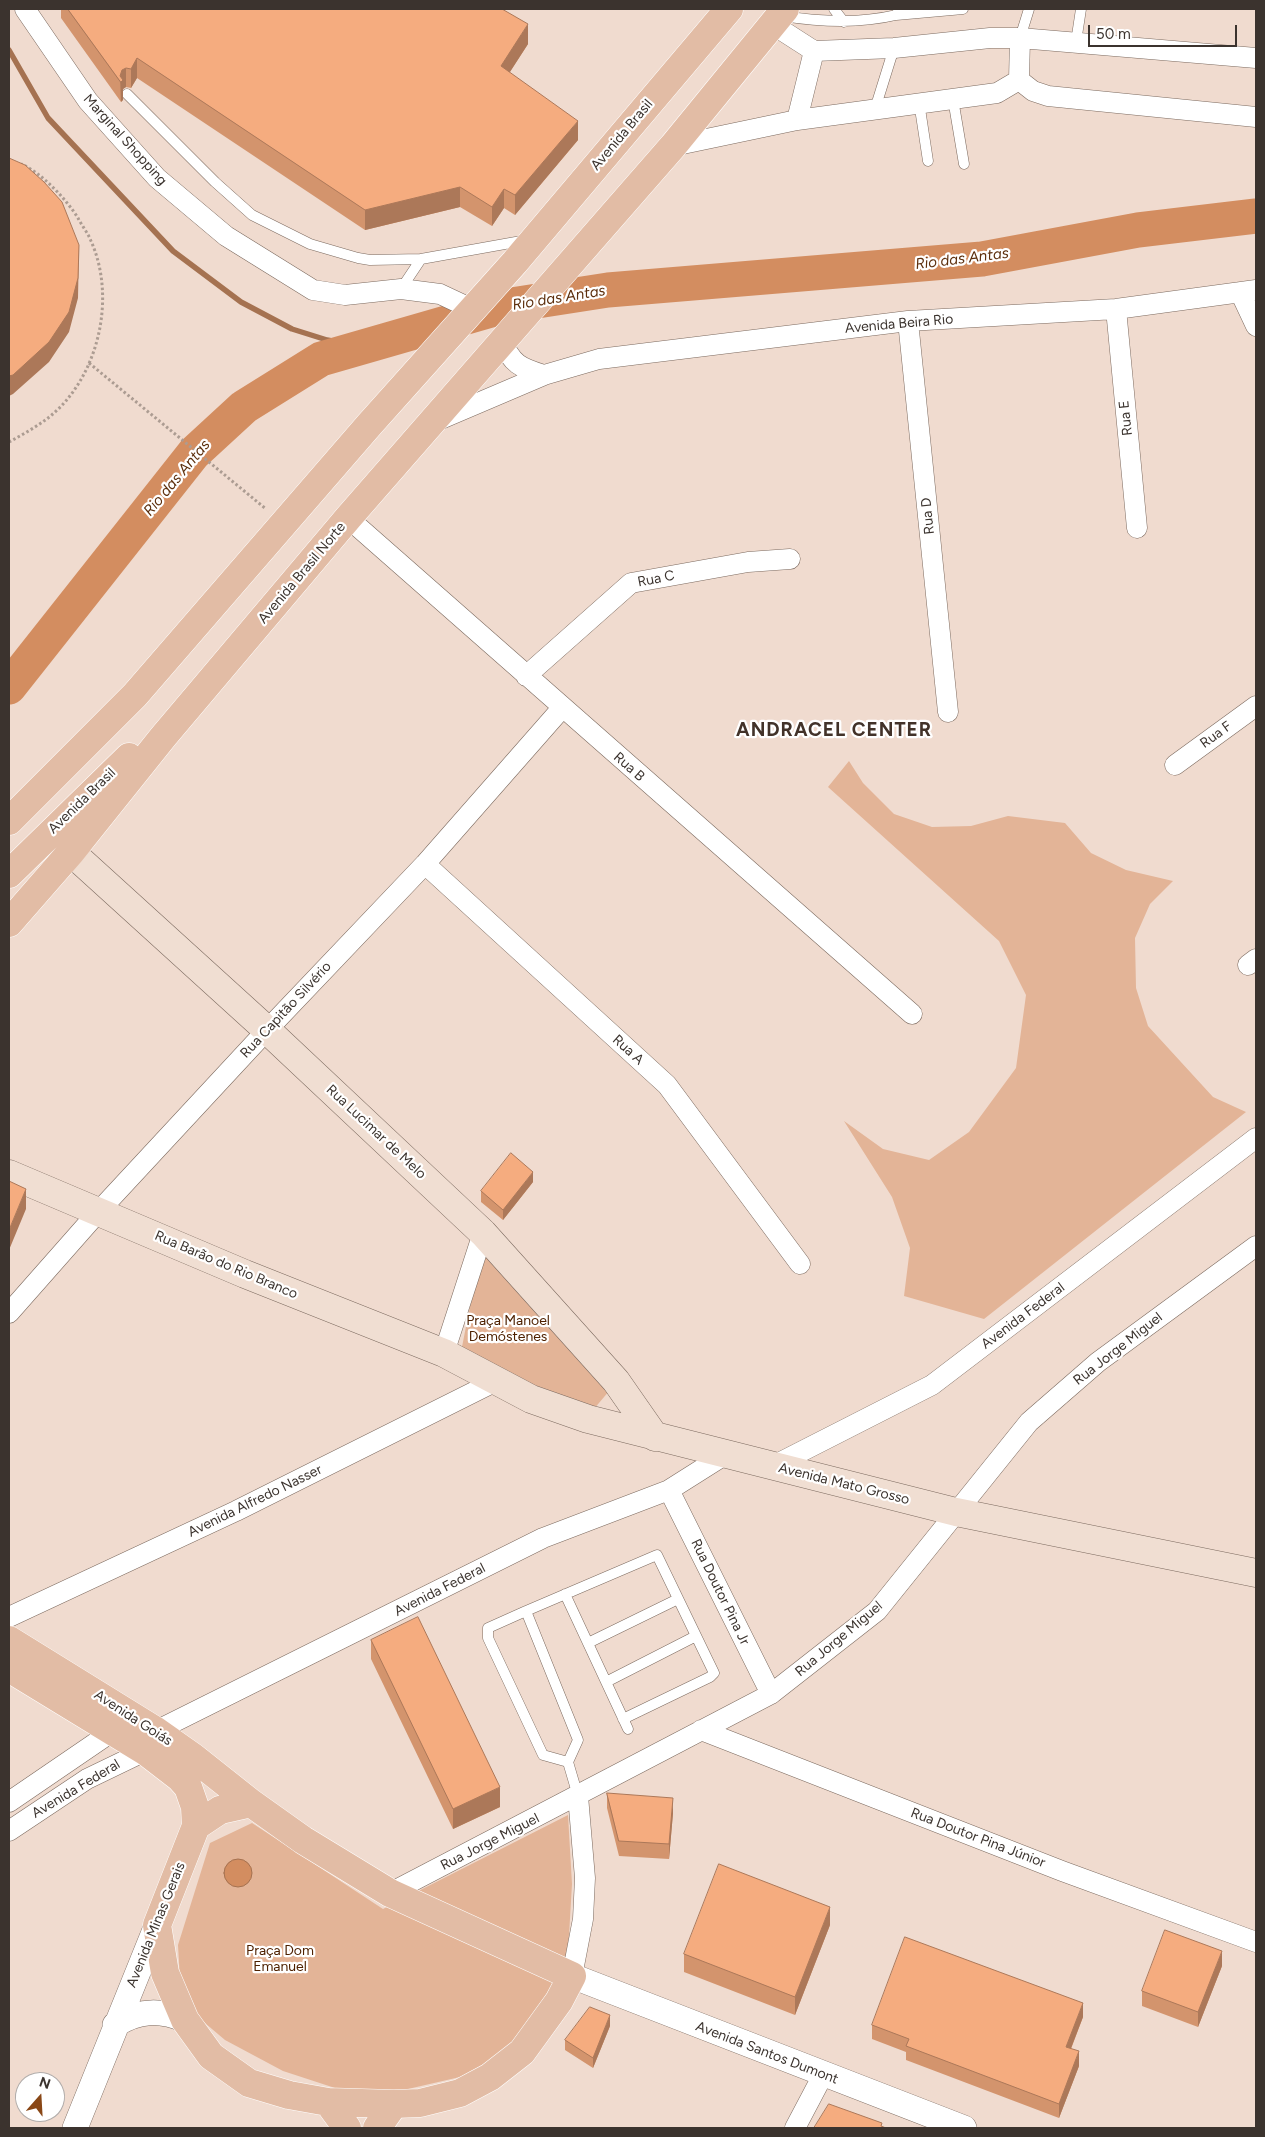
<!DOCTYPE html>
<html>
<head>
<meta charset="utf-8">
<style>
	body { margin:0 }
	#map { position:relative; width:1265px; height:2137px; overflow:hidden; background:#f0dbcf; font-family:Figtree,sans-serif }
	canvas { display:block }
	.frame { position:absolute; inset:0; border:10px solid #3b332e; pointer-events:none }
	.north { position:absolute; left:15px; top:2072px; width:50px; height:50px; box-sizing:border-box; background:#fff; border:1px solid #b1adab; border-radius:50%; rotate:19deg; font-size:14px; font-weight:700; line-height:20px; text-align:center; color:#3b332e }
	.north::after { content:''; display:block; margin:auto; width:18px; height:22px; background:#894716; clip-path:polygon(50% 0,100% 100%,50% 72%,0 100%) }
	.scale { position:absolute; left:1088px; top:25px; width:149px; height:22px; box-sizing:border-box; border:2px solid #3b332e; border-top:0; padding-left:6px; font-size:15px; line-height:18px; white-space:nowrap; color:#3b332e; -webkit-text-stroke:4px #fff; paint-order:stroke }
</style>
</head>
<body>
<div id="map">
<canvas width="1265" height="2137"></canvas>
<div class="frame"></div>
<div class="north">N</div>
<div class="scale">50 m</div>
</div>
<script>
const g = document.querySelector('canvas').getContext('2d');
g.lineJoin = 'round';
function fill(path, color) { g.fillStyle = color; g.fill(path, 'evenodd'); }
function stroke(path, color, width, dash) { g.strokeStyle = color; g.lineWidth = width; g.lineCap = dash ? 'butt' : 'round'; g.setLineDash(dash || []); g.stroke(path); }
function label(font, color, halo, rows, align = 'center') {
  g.font = font + ' Figtree,sans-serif'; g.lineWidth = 4.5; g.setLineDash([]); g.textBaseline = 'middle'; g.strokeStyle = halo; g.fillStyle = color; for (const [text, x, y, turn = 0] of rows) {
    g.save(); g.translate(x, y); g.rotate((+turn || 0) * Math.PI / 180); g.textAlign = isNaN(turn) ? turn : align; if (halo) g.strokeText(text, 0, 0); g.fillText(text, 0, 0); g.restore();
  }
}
const green = new Path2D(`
	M849 761 863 783 894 814 932 827 971 826 1008 816 1065 823 1091 853 1126 870 1173 881 1150 904 1135 938 1136 988 1148 1026 1213 1097 1246 1112 984 1319 904 1296 910 1248 892 1197 844 1121 883 1149 929 1160 969 1132 1016 1068 1026 995 999 941 828 787Z
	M483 1240 615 1384 588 1416 461 1352Z
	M568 1815 572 1884 568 1953 550 1988 513 2048 460 2077 395 2092 335 2088 283 2071 225 2040 199 2018 180 1980 178 1945 210 1843 252 1823 383 1909Z`);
const water = new Path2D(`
	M224 1873a14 14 0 1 1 28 0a14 14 0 1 1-28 0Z`);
const stream = new Path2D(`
	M9 50 48 118 173 251 241 302 292 329 327 340 364 347`);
const river = new Path2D(`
	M9 687 194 453 244 407 321 359 505 306 608 290 982 259 1138 230 1256 216`);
const path = new Path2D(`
	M89 363 266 509
	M9 442C22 435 36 427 48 418 98 379 117 299 91 241 88 233 82 226 78 218 66 199 42 173 21 164`);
const service = new Path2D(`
	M834 9 844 22
	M896 15 963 9
	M783 16C821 22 858 24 896 15L900 9
	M1020 38 1029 9
	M1076 42 1081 9
	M127 94 215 182 252 215 310 244 358 258 370 260 421 259 527 240
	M953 99 964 164
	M919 102 928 161
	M875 109 894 48
	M401 289 421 259
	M565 1594 628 1729
	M526 1611 657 1555 714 1673 710 1677 623 1719
	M588 1643 678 1599
	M606 1682 696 1636
	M568 1762 543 1755 488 1638V1628L526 1611 578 1740 568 1762 578 1796`);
const minor = new Path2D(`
	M25 9 88 101 157 178 226 236 313 290 345 295 401 289 440 294 472 309
	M772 24 814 51 894 48 990 38H1020L1256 58
	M1019 80 1033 91 1048 96 1256 117
	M1019 80 1020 38
	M797 120 814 51
	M673 146 797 120 997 93 1019 80
	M1240 292 1256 326
	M1116 309 1137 528
	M908 321 948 712
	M502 340C511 364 521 368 544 375
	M436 421 544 375 599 359 908 321 1116 309 1256 290
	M348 518 912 1014
	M526 676 631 583 748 562 790 559
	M1175 765 1256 706
	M425 864 667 1085 800 1264
	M1248 965 1256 959
	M9 1313 99 1211 267 1030 425 864 562 708
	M444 1353 483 1233
	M773 1466 932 1385 1256 1138
	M669 1490 771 1694
	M9 1617 236 1511 498 1380
	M701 1730 1062 1871 1256 1942
	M156 1731 543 1538 669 1490 726 1454
	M9 1802 113 1731
	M9 1831 87 1779 145 1751
	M390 1893 771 1694 877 1611 1029 1422 1098 1362 1256 1246
	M572 1976 583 1919 585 1878 578 1796
	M795 2128 823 2075`);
const tertiary = new Path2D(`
	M572 1976 964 2128
	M115 2025C138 2010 160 2009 185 2020
	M75 2128 157 1925`);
const secondary = new Path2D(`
	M71 852 267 1030 483 1233 616 1381 655 1437
	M9 1174 245 1274 444 1353 531 1399 588 1419 956 1512 1256 1573`);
const primary = new Path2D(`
	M9 821 135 695 369 425 515 262 729 9
	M9 874 129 757
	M9 923 71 852 163 737 348 518 673 146 785 9
	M9 1640 156 1731 193 1757 251 1803 303 1840 390 1893 572 1976 559 2001 522 2052 490 2077 460 2093 420 2103 394 2104 328 2102 289 2095 249 2083 211 2056 185 2020 165 1973 157 1925 196 1826 195 1807 188 1787 180 1778 145 1751 9 1668
	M196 1826 220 1810 251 1803
	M328 2102 347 2128
	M377 2128 394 2104`);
const wall = new Path2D(`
	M61 9H502L528 44 509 73 578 140 515 215 504 208 492 226 460 207 365 230 137 78 131 88 126 87 123 89V100L121 102 61 18Z
	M533 1182 503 1220 481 1202V1191Z
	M371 1640 500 1807 453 1829 371 1659Z
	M607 1793 673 1813 669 1859 619 1856 607 1808Z
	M830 1925 795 2015 684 1972V1954Z
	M1222 1966 1198 2027 1142 2006V1991Z
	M1083 2017 1071 2049 1079 2066 1059 2118 906 2060V2052L872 2039V2025Z
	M610 2026 593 2068 565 2050V2040Z`);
const shadedWall = new Path2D(`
	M528 24V44L501 86V66Z
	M137 58V78L131 88V69Z
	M126 68V87L123 89V100L121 102 120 76 122 70Z
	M578 121V140L515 215V195Z
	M460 187V207L365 230V210Z
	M504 189V208L492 226V207Z
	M79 245 78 298 69 332 49 362 13 394 9 396V376Z
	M533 1172V1182L503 1220V1210Z
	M26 1189V1209L9 1250V1230Z
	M500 1787V1807L453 1829V1809Z
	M673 1798V1813L669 1859V1844Z
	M830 1907V1925L795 2015V1997Z
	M1222 1951V1966L1198 2027V2012Z
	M1083 2003V2017L1066 2061V2047Z
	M610 2015V2026L593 2068V2058Z
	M1079 2051V2066L1059 2118V2104Z`);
const building = new Path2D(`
	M68 9H502L528 24 501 66 578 121 515 195 504 189 492 207 460 187 365 210 137 58 131 69 126 68 122 70 120 76 123 80 121 82Z
	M9 158 25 165 44 182 62 202 79 245 78 278 69 312 49 342 13 375 9 376Z
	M511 1153 533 1172 503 1210 481 1191Z
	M9 1181 26 1189 9 1230Z
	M418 1617 500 1787 453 1809 371 1640Z
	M607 1793 673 1798 669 1844 619 1841Z
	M719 1864 830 1907 795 1997 684 1954Z
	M1165 1930 1222 1951 1198 2012 1142 1991Z
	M905 1937 1083 2003 1066 2047 1079 2051 1059 2104 906 2046 909 2039 872 2025Z
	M590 2007 610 2015 593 2058 565 2040Z
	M829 2104 882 2123 881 2126 886 2128H814Z`);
const streetNames = [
	["Avenida Brasil",622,135,-50],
	["Marginal Shopping",125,140,48],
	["Avenida Beira Rio",899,324,-5],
	["Rua E",1126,418,-96],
	["Rua D",928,516,-96],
	["Avenida Brasil Norte",302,573,-50],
	["Rua C",656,579,-11],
	["Rua F",1216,735,-36],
	["Rua B",629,767,41],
	["Avenida Brasil",82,801,-44],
	["Rua Capitão Silvério",286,1010,-47],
	["Rua A",628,1050,42],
	["Rua Lucimar de Melo",376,1132,43],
	["Rua Barão do Rio Branco",226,1265,23],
	["Avenida Federal",1023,1316,-37],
	["Rua Jorge Miguel",1118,1349,-38],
	["Avenida Mato Grosso",844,1484,14],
	["Avenida Alfredo Nasser",255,1501,-26],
	["Avenida Federal",440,1590,-27],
	["Rua Doutor Pina Jr",720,1592,64],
	["Rua Jorge Miguel",839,1639,-40],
	["Avenida Goiás",133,1718,33],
	["Avenida Federal",76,1789,-31],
	["Rua Doutor Pina Júnior",978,1838,21],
	["Rua Jorge Miguel",490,1842,-27],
	["Avenida Minas Gerais",156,1925,-68],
	["Avenida Santos Dumont",767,2053,21]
];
const parkNames = [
	["Praça Manoel",508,1321],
	["Demóstenes",508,1337],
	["Praça Dom",280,1951],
	["Emanuel",280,1967]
];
const waterNames = [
	["Rio das Antas",962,259,-7],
	["Rio das Antas",559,298,-9],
	["Rio das Antas",177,478,-50]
];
const districtNames = [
	["ANDRACEL CENTER",834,730]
];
fill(green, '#e3b497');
fill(water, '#d38d60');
stroke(water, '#a57251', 1);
stroke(stream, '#a57251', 5.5);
stroke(river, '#d38d60', 35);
stroke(service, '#7c6a5f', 11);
stroke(minor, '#7c6a5f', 21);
stroke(tertiary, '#7c6a5f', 26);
stroke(secondary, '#7c6a5f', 29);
stroke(primary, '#fff', 29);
stroke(path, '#ac9c92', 3, [2.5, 2.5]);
stroke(service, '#fff', 10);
stroke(minor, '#fff', 20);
stroke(tertiary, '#fff', 25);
stroke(secondary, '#f0ded2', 28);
stroke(primary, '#e2bca5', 28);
fill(wall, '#d3946d');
fill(shadedWall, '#ac7859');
fill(building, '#f5ac7f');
stroke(building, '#ac7859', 1);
label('14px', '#3b332e', '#fff', streetNames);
label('14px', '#4e2100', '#fff', parkNames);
label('italic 15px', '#5d2f0d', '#fff', waterNames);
g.letterSpacing = '1px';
label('bold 19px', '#423229', '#fff', districtNames);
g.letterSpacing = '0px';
</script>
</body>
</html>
